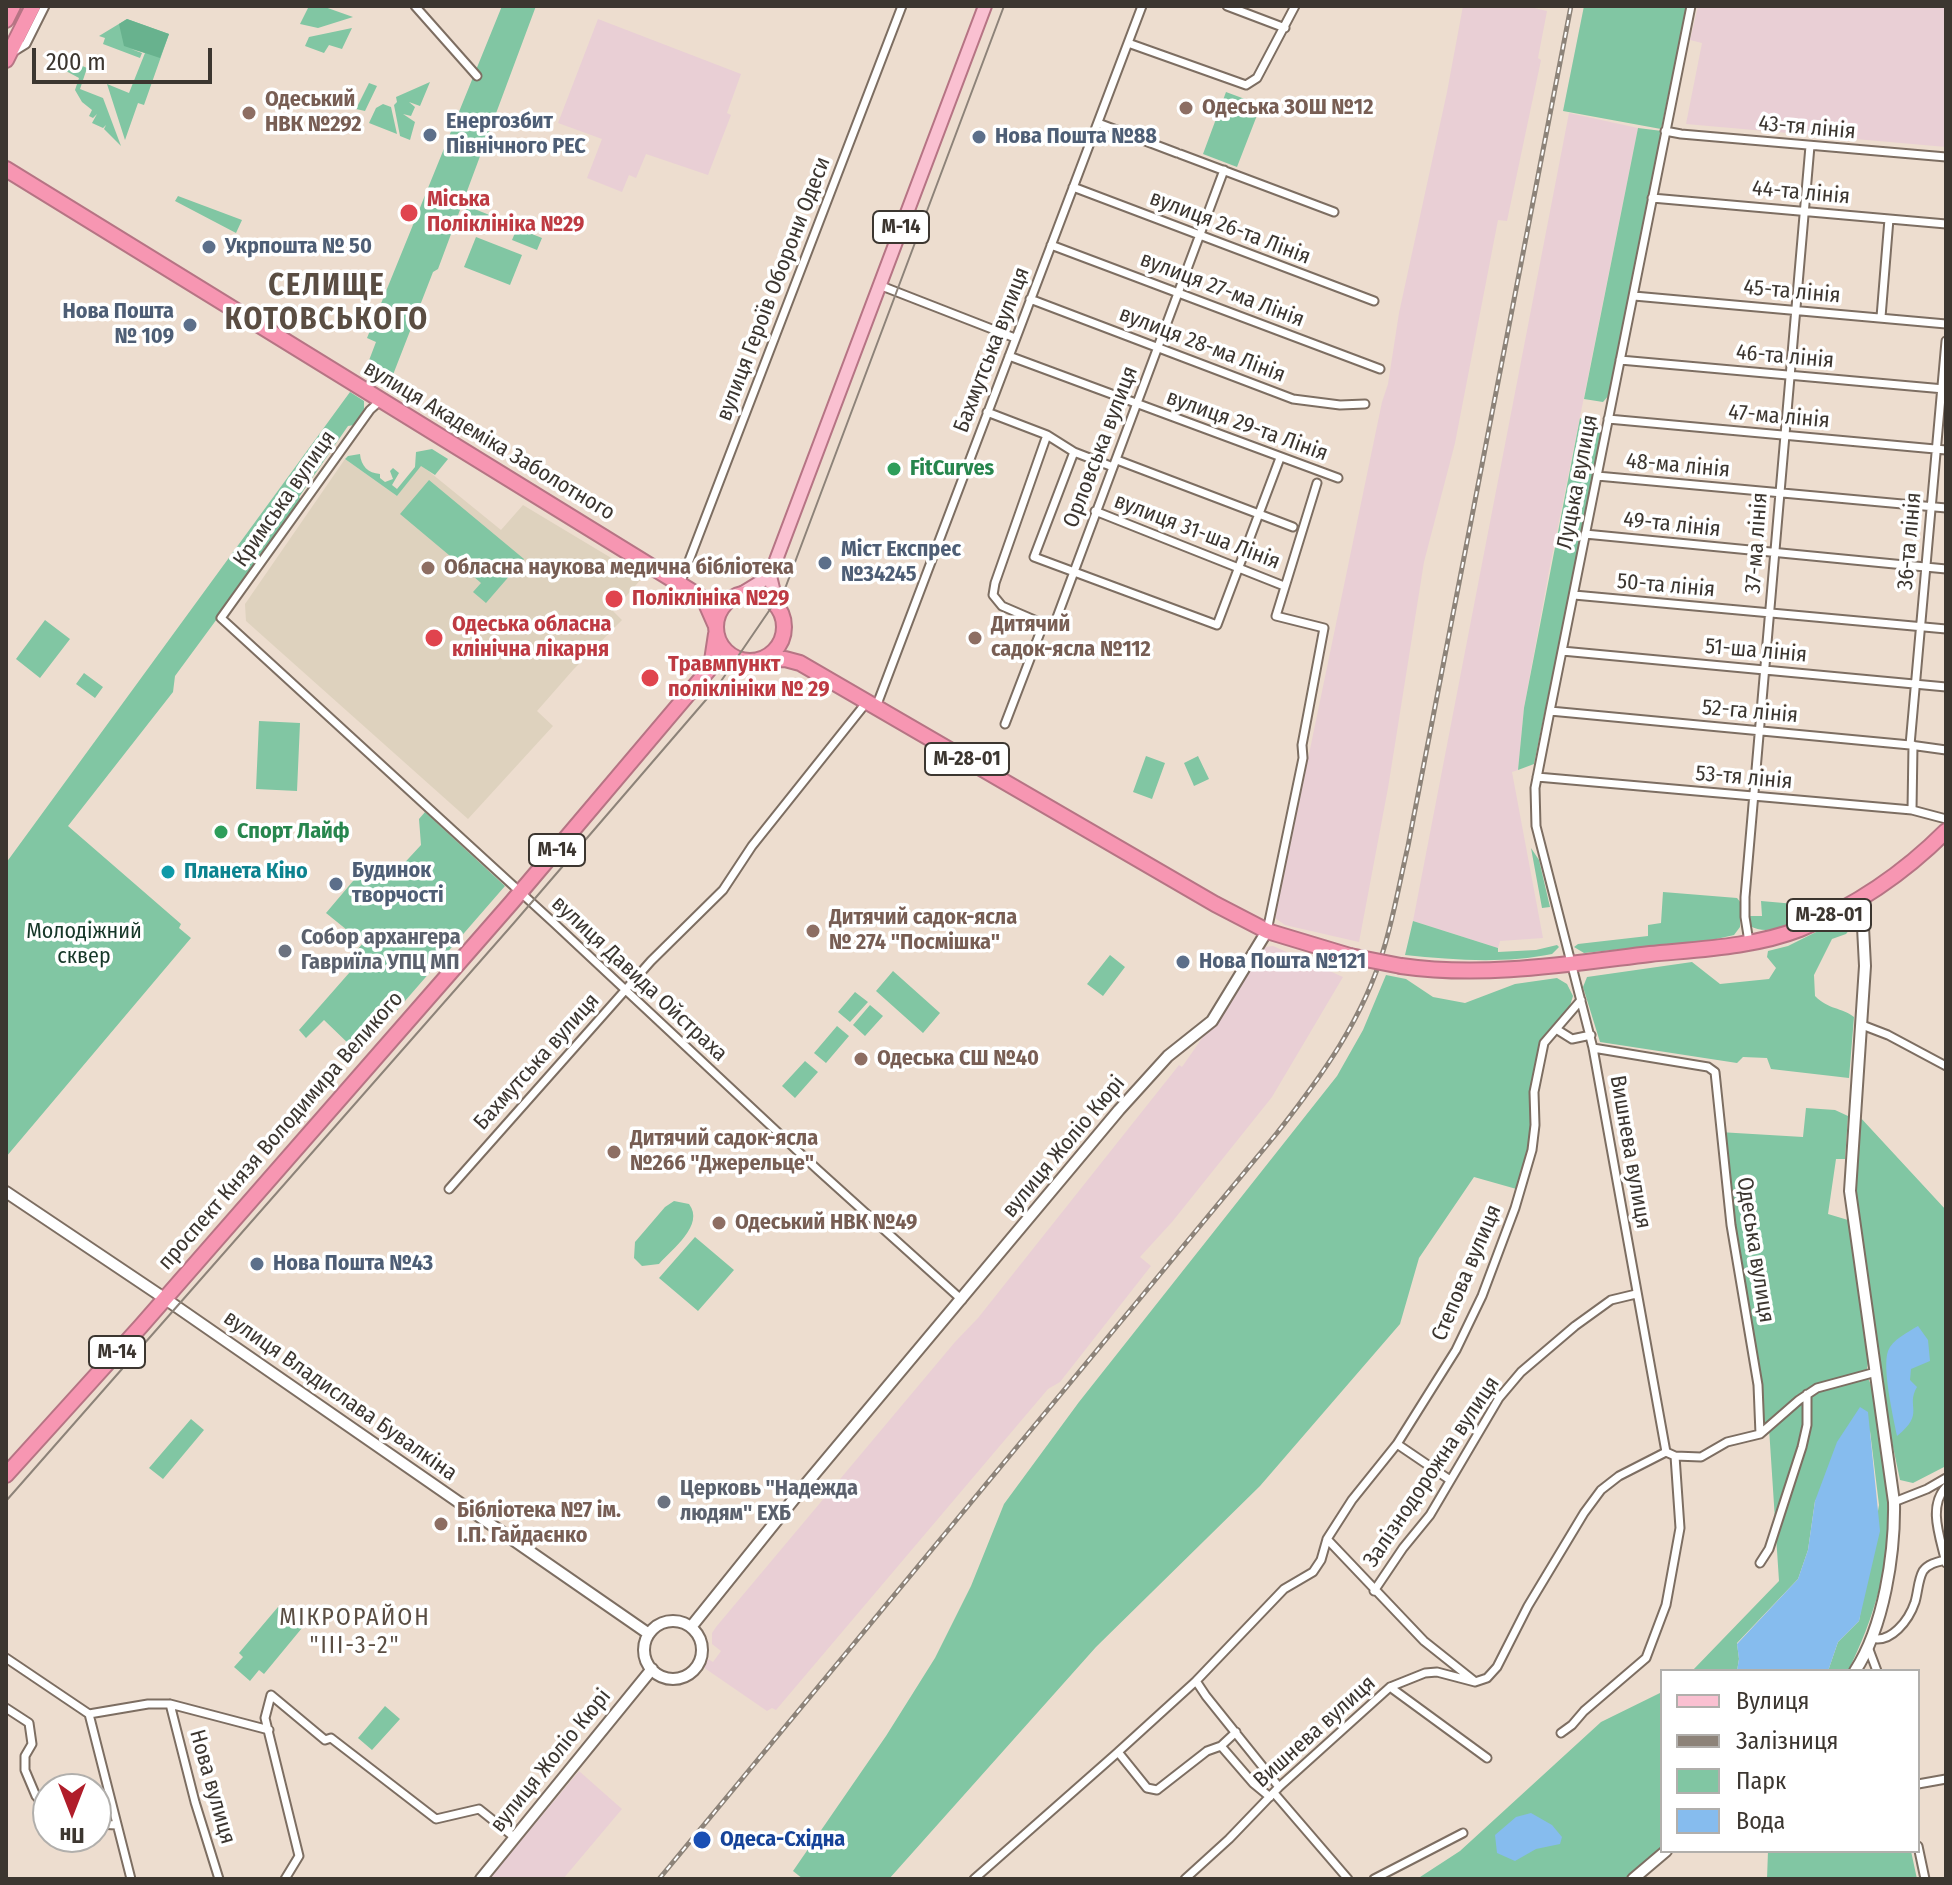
<!DOCTYPE html>
<html>
<head>
<meta charset="utf-8">
<style>
	body { margin:0 }
	#map { position:relative; width:1952px; height:1885px; overflow:hidden; background:#edddcf; font-family:"Fira Sans Condensed",sans-serif }
	canvas { display:block }
	.frame { position:absolute; inset:0; border:8px solid #3c3630; pointer-events:none }
	.legend { position:absolute; left:1660px; top:1669px; width:260px; height:184px; box-sizing:border-box; background:#fff; border:2px solid #b1afac; margin:0; padding:10px 14px; list-style:none; font-size:24px; color:#3c3630 }
	.legend li { display:flex; align-items:center; gap:16px; height:40px }
	.legend b { width:40px; border:2px solid #b1afac }
	.north { position:absolute; left:32px; top:1773px; width:80px; height:80px; box-sizing:border-box; background:#fff; border:2px solid #b1afac; border-radius:50%; rotate:180deg; font-size:22px; font-weight:700; line-height:32px; text-align:center; color:#3c3630 }
	.north::after { content:''; display:block; margin:auto; width:28px; height:36px; background:#b01d2a; clip-path:polygon(50% 0,100% 100%,50% 72%,0 100%) }
	.scale { position:absolute; left:32px; top:48px; width:180px; height:36px; box-sizing:border-box; border:4px solid #3c3630; border-top:0; padding-left:10px; font-size:24px; line-height:28px; white-space:nowrap; color:#3c3630; -webkit-text-stroke:6px #fff; paint-order:stroke }
</style>
</head>
<body>
<div id="map">
<canvas width="1952" height="1885"></canvas>
<div class="frame"></div>
<ul class="legend">
<li><b style="height:10px;background:#fac0d1"></b>Вулиця</li>
<li><b style="height:10px;background:#8d8379"></b>Залізниця</li>
<li><b style="height:22px;background:#81c6a3"></b>Парк</li>
<li><b style="height:22px;background:#86bcee"></b>Вода</li>
</ul>
<div class="north">Пн</div>
<div class="scale">200 m</div>
</div>
<script>
const g = document.querySelector('canvas').getContext('2d');
g.lineJoin = 'round';
function fill(path, color) { g.fillStyle = color; g.fill(path, 'evenodd'); }
function stroke(path, color, width, dash) { g.strokeStyle = color; g.lineWidth = width; g.lineCap = dash ? 'butt' : 'round'; g.setLineDash(dash || []); g.stroke(path); }
function label(font, color, halo, rows, align = 'center') {
  g.font = font + ' "Fira Sans Condensed",sans-serif'; g.lineWidth = 7; g.setLineDash([]); g.textBaseline = 'middle'; g.strokeStyle = halo; g.fillStyle = color; for (const [text, x, y, turn = 0] of rows) {
    g.save(); g.translate(x, y); g.rotate((+turn || 0) * Math.PI / 180); g.textAlign = isNaN(turn) ? turn : align; if (halo) g.strokeText(text, 0, 0); g.fillText(text, 0, 0); g.restore();
  }
}
const industrial = new Path2D(`
	M1463 6H1526L1547 11 1538 58 1541 60 1507 221 1498 220 1455 443 1424 562 1388 788 1359 942 1285 925 1275 918 1382 402 1388 384 1399 313 1447 92Z
	M1698 6H1946V147L1686 124 1702 43 1690 40Z
	M598 19 741 74 727 113 731 115 708 175 646 154 636 178 629 175 622 192 587 178 602 139 558 123Z
	M1569 113 1638 128 1549 571 1524 708 1518 770 1512 772 1543 938 1500 941 1498 948 1413 921Z
	M1273 946 1343 977 1272 1097 1172 1222 1140 1257 1151 1266 1060 1382 1048 1389 776 1710 772 1708 767 1711 703 1667 708 1659 713 1662 721 1651 712 1644V1633L716 1627 955 1342 978 1318 1179 1065 1182 1067 1265 947Z
	M579 1771 622 1809 563 1879H489Z`);
const medical = new Path2D(`
	M345 459 397 496 421 465 501 530 523 505 643 577 613 611 622 620 573 670 537 711 553 726 468 819 246 621 245 604Z`);
const green = new Path2D(`
	M309 6H322L353 17 318 28 300 24Z
	M502 6H536L438 269 433 272 389 385 372 376 377 367 368 363 376 342 367 338Z
	M1584 6H1687L1661 129 1563 111Z
	M127 19 169 34 144 105 138 103 125 140 107 84 129 93 145 53 131 49 142 53 140 58 103 44 105 38 99 36Z
	M352 28 342 49 329 45 324 53 305 46 309 37Z
	M71 61 87 68 80 89 103 98 121 146 104 129 106 125 103 128 92 123 97 114 93 118 89 116 92 110 82 102 75 90 79 78 66 71Z
	M430 82 420 106 409 102 415 107 411 116 403 114 415 122 410 140 400 136 394 105 397 102 396 97Z
	M369 83 377 86 365 111 356 109Z
	M1226 92 1261 105 1237 167 1203 154Z
	M383 104 391 107 397 134 369 123 376 108Z
	M1638 128 1662 131 1610 394 1603 402 1584 399Z
	M178 196 242 220 236 233 175 201Z
	M467 206 492 216 486 232 461 223Z
	M517 228 542 238 537 250 512 240Z
	M476 237 522 255 510 285 464 267Z
	M350 392 364 401V409L354 425 348 426 299 497 303 502 175 676 173 692 68 826 181 924 179 928 191 938 6 1157V863Z
	M1580 418 1599 429 1601 438 1534 764 1518 770 1524 708Z
	M432 449 448 459 435 475 421 466 397 496 345 459 348 456 360 454C361 466 368 473 380 474V478L385 482 393 479 390 471 393 468 399 473 392 485 397 489 415 467 416 452Z
	M429 480 524 559 486 603 473 592 481 583 473 576 484 562 479 558 468 571 400 514Z
	M45 620 70 639 40 678 16 659Z
	M84 673 103 687 95 698 76 684Z
	M259 721 300 723 297 791 256 789Z
	M1146 756 1165 763 1152 799 1133 792Z
	M1198 756 1209 779 1194 786 1184 763Z
	M425 812 505 886 378 1032 352 1047 324 1020 306 1038 299 1030 364 956 357 950 363 943 326 913 364 868 373 875 383 865 385 867 387 865 397 871 421 845 419 819Z
	M1531 848 1539 860 1550 907 1542 908Z
	M1663 892 1737 898 1741 903 1740 927 1734 935 1712 940 1584 953 1574 947 1578 944 1648 936V925L1661 923Z
	M1761 901 1818 906 1820 911C1799 920 1771 938 1750 926L1749 916H1762Z
	M1842 919 1851 922 1852 927 1846 934 1832 939 1814 975 1815 996C1829 1010 1841 1007 1854 1017L1849 1078 1771 1069 1767 1058 1743 1057 1737 1063 1600 1042 1583 987 1587 977 1692 962 1720 984 1769 979 1776 968 1767 957 1768 951 1788 946Z
	M1413 921 1498 948V952L1536 950 1557 945 1559 947 1552 954C1504 964 1453 960 1405 955Z
	M1110 955 1125 967 1103 996 1087 984Z
	M893 971 940 1013 923 1033 876 991Z
	M1386 975 1406 979 1433 997 1465 1003 1515 984 1557 978 1567 984 1573 996 1566 1018 1547 1037 1534 1092 1535 1125 1520 1190 1474 1177 1419 1258 1400 1324 1260 1486 1096 1647 889 1879H803L793 1871 886 1736 935 1658 971 1586 1004 1504 1079 1402 1337 1076 1363 1030Z
	M855 992 868 1002 850 1022 838 1012Z
	M870 1005 883 1016 865 1036 853 1025Z
	M837 1026 849 1036 826 1063 814 1053Z
	M805 1061 818 1072 795 1098 782 1086Z
	M1806 1108 1835 1110 1848 1116 1845 1159H1836L1828 1214 1848 1220 1868 1363 1866 1374 1872 1387C1878 1425 1888 1465 1889 1504 1891 1562 1874 1619 1848 1671H1828L1838 1642 1859 1621 1879 1505 1870 1431 1815 1501 1808 1550 1798 1579 1737 1643 1739 1659 1737 1671H1692L1779 1581 1769 1428 1760 1425 1719 1132 1803 1137Z
	M1859 1116 1946 1210V1466L1913 1483 1900 1480 1885 1409 1855 1190Z
	M674 1201 689 1204C705 1225 672 1249 659 1264L642 1266 634 1258 635 1242 665 1207Z
	M695 1237 734 1270 698 1311 659 1278Z
	M191 1419 204 1430 163 1479 149 1468Z
	M278 1607 302 1628 264 1674 259 1670 250 1681 234 1667 243 1657 239 1653Z
	M1662 1692V1846L1624 1879H1417L1460 1851 1601 1722Z
	M385 1706 400 1719 372 1750 358 1738Z
	M1768 1851H1911L1917 1879H1767Z`);
const forest = new Path2D(`
	M127 19 169 34 160 58 124 46 119 24Z`);
const water = new Path2D(`
	M1918 1326 1928 1340 1930 1361 1911 1369 1910 1380 1917 1387C1905 1407 1926 1413 1897 1436 1893 1416 1882 1368 1888 1351 1892 1340 1908 1332 1918 1326Z
	M1860 1407 1868 1412 1880 1531 1859 1621 1838 1642 1828 1671H1737L1739 1659 1737 1644 1798 1579 1808 1550 1815 1501 1837 1442Z
	M1531 1813 1552 1825 1562 1837 1560 1844 1536 1849 1515 1861 1497 1853 1495 1835 1516 1817Z`);
const street = new Path2D(`
	M415 6 477 76
	M1227 6 1285 28
	M1128 43 1246 85 1257 78 1295 6
	M13 52 26 44 45 6
	M1098 123 1177 153
	M1665 131 1681 134 1946 157
	M1180 154 1334 212
	M1073 187 1374 301
	M1652 198 1946 224
	M1051 245 1380 369
	M879 285 1015 338
	M1634 296 1946 324
	M1030 299 1293 399 1340 405 1365 404
	M1881 317 1889 219
	M1009 356 1338 478
	M1620 360 1944 389
	M380 401 370 410 221 618 554 923 818 1170 962 1300
	M987 412 1047 435 1074 452 1113 467
	M1608 419 1946 450
	M1047 435 995 583 993 595 1002 606 1053 628 1224 170
	M1074 452 1034 557 1217 625 1280 458
	M1117 460 1293 527
	M1597 476 1946 508
	M1095 511 1284 586
	M1585 534 1946 569
	M680 584 902 6
	M1574 595 1946 629
	M1562 651 1946 687
	M876 707 1142 6
	M1550 711 1910 745 1946 750
	M1005 724 1043 625
	M1910 745 1946 341
	M1537 777 1912 810 1946 819
	M1912 810 1913 745
	M1267 931 1303 758 1302 745 1324 628 1276 616 1317 483
	M1749 942 1745 917V897L1810 146
	M1862 1025 1888 1035 1946 1066
	M1556 1029 1572 1039 1591 1035
	M1593 1048 1708 1067 1715 1072 1731 1225 1758 1385 1760 1434
	M449 1189 651 961 723 890 752 846 866 703
	M1397 1444 1450 1480
	M1666 1452 1593 1048 1536 826 1535 788 1550 711 1691 6
	M1894 1502 1927 1489 1946 1478
	M1327 1539 1424 1641 1473 1680
	M1760 1563 1769 1549 1802 1447 1807 1425V1394
	M1946 1563C1941 1539 1927 1507 1946 1487
	M1374 1591 1403 1548 1430 1515 1499 1398 1521 1372 1575 1326 1611 1300 1636 1294
	M1871 1638C1891 1644 1909 1620 1915 1602 1918 1592 1918 1580 1923 1571 1928 1564 1937 1562 1945 1560
	M1868 1647 1877 1671
	M6 1658 89 1714 148 1704H170L269 1730
	M1196 1681 1206 1696 1279 1787
	M1390 1687 1487 1758
	M170 1704 195 1802 219 1879
	M6 1708 29 1723 32 1744 25 1756V1770L36 1796 48 1810
	M89 1714 131 1879
	M1561 1733 1572 1725 1584 1711 1646 1658 1666 1605 1680 1528 1675 1456
	M1221 1746 1253 1783 1270 1797
	M1118 1752 1196 1681 1284 1589 1313 1572 1321 1560 1327 1539 1352 1500 1397 1444 1456 1350 1482 1296 1515 1208 1532 1150 1535 1125 1534 1092 1544 1043 1581 1000
	M1918 1784 1946 1779
	M1274 1793 1348 1879
	M96 1824 117 1825
	M1918 1846 1925 1879
	M285 1879 299 1856 265 1718 271 1695 325 1740 331 1738 436 1819 479 1809 514 1837
	M974 1879 1118 1752 1147 1788 1157 1790 1207 1751 1221 1746 1236 1732
	M1185 1879 1229 1839 1279 1787 1390 1687 1425 1673 1437 1672 1475 1682 1487 1678 1497 1667 1528 1606 1584 1513 1601 1490 1619 1476 1666 1452 1675 1456 1701 1457 1727 1442 1760 1434 1799 1400 1817 1388 1876 1372
	M1374 1879 1463 1833`);
const secondary = new Path2D(`
	M1855 902 1863 927 1865 966 1850 1191 1894 1502C1895 1553 1884 1627 1855 1671
	M6 1192 164 1298 649 1634
	M644 1650a29 29 0 1 1 58 0a29 29 0 1 1-58 0Z
	M691 1627 806 1484 1119 1110 1168 1056 1212 1021 1267 931
	M481 1879 652 1669
	M1633 1879 1666 1851`);
const primary = new Path2D(`
	M744 592 770 576
	M777 605 770 576 985 6`);
const highway = new Path2D(`
	M6 20 13 6
	M6 60 33 6
	M6 169 704 599 715 624
	M716 627a34 34 0 1 1 68 0a34 34 0 1 1-68 0Z
	M758 660 785 659 800 663 1215 904 1267 931 1350 956
	M1401 966C1484 978 1568 964 1650 954 1700 949 1754 947 1800 929 1856 906 1904 873 1946 831
	M6 1475 141 1326 512 902 711 667 716 634`);
const tram = new Path2D(`
	M6 1501 513 924 717 687 786 586 1004 6`);
const rail = new Path2D(`
	M659 1879 1277 1133C1321 1077 1364 1018 1384 948 1394 915 1400 880 1408 846L1571 6`);
const highwayBridge = new Path2D(`
	M1350 956 1401 966`);
const markers = [
	[1186,108,8,"#8d6e63"],
	[249,113,8,"#8d6e63"],
	[430,135,8,"#5c6f8a"],
	[979,137,8,"#5c6f8a"],
	[409,213,10,"#e0444e"],
	[209,247,8,"#5c6f8a"],
	[190,325,8,"#5c6f8a"],
	[894,469,8,"#2e9e5b"],
	[825,563,8,"#5c6f8a"],
	[428,568,8,"#8d6e63"],
	[614,599,10,"#e0444e"],
	[434,638,10,"#e0444e"],
	[975,638,8,"#8d6e63"],
	[650,678,10,"#e0444e"],
	[221,832,8,"#2e9e5b"],
	[168,872,8,"#0f9aa8"],
	[336,884,8,"#5c6f8a"],
	[813,931,8,"#8d6e63"],
	[285,951,8,"#6b7280"],
	[1183,962,8,"#5c6f8a"],
	[861,1059,8,"#8d6e63"],
	[614,1152,8,"#8d6e63"],
	[719,1223,8,"#8d6e63"],
	[257,1264,8,"#5c6f8a"],
	[664,1502,8,"#6b7280"],
	[441,1524,8,"#8d6e63"],
	[702,1840,10,"#1a4fb4"]
];
const shields = [
	[901,227,56],
	[967,759,84],
	[557,850,56],
	[1829,915,84],
	[117,1352,56]
];
const shieldNames = [
	["М-14",901,227],
	["М-28-01",967,759],
	["М-14",557,850],
	["М-28-01",1829,915],
	["М-14",117,1352]
];
const educationNames = [
	["Одеський",265,100],
	["НВК №292",265,125],
	["Одеська ЗОШ №12",1202,108],
	["Обласна наукова медична бібліотека",444,568],
	["Дитячий",991,625],
	["садок-ясла №112",991,650],
	["Дитячий садок-ясла",829,918],
	["№ 274 \"Посмішка\"",829,943],
	["Одеська СШ №40",877,1059],
	["Дитячий садок-ясла",630,1139],
	["№266 \"Джерельце\"",630,1164],
	["Одеський НВК №49",735,1223],
	["Бібліотека №7 ім.",457,1511],
	["І.П. Гайдаєнко",457,1536]
];
const serviceNames = [
	["Енергозбит",446,122],
	["Північного РЕС",446,147],
	["Нова Пошта №88",995,137],
	["Укрпошта № 50",225,247],
	["Нова Пошта",174,312,"right"],
	["№ 109",174,337,"right"],
	["Міст Експрес",841,550],
	["№34245",841,575],
	["Будинок",352,871],
	["творчості",352,896],
	["Нова Пошта №121",1199,962],
	["Нова Пошта №43",273,1264]
];
const streetNames = [
	["43-тя лінія",1807,128,5],
	["44-та лінія",1801,193,5],
	["вулиця 26-та Лінія",1230,228,21],
	["вулиця Героїв Оборони Одеси",774,289,-69],
	["вулиця 27-ма Лінія",1222,290,21],
	["45-та лінія",1792,292,5],
	["вулиця 28-ма Лінія",1202,345,21],
	["Бахмутська вулиця",992,350,-69],
	["46-та лінія",1785,357,5],
	["47-ма лінія",1779,417,5],
	["вулиця 29-та Лінія",1247,426,20],
	["вулиця Академіка Заболотного",489,441,31],
	["Орловська вулиця",1101,447,-69],
	["48-ма лінія",1678,466,5],
	["Луцька вулиця",1578,482,-79],
	["Кримська вулиця",285,499,-55],
	["49-та лінія",1672,525,6],
	["вулиця 31-ша Лінія",1197,532,21],
	["36-та лінія",1910,541,-85],
	["37-ма лінія",1757,543,-86],
	["50-та лінія",1666,586,5],
	["51-ша лінія",1756,651,5],
	["52-га лінія",1750,712,5],
	["53-тя лінія",1744,778,5],
	["вулиця Давида Ойстраха",639,979,43],
	["Бахмутська вулиця",537,1062,-48],
	["проспект Князя Володимира Великого",281,1131,-49],
	["вулиця Жоліо Кюрі",1064,1147,-50],
	["Вишнева вулиця",1630,1152,80],
	["Одеська вулиця",1755,1250,81],
	["Степова вулиця",1467,1273,-67],
	["вулиця Владислава Бувалкіна",340,1396,35],
	["Залізнодорожна вулиця",1432,1472,-56],
	["Вишнева вулиця",1315,1732,-42],
	["вулиця Жоліо Кюрі",551,1761,-51],
	["Нова вулиця",212,1787,74]
];
const healthNames = [
	["Міська",427,200],
	["Поліклініка №29",427,225],
	["Поліклініка №29",632,599],
	["Одеська обласна",452,625],
	["клінічна лікарня",452,650],
	["Травмпункт",668,665],
	["поліклініки № 29",668,690]
];
const leisureNames = [
	["FitCurves",910,469],
	["Спорт Лайф",237,832]
];
const cultureNames = [
	["Планета Кіно",184,872]
];
const parkNames = [
	["Молодіжний",84,932],
	["сквер",84,957]
];
const worshipNames = [
	["Собор архангера",301,938],
	["Гавриїла УПЦ МП",301,963],
	["Церковь \"Надежда",680,1489],
	["людям\" ЕХБ",680,1514]
];
const transitNames = [
	["Одеса-Східна",720,1840]
];
const neighbourhoodNames = [
	["МІКРОРАЙОН",355,1618],
	["\"ІІІ-3-2\"",355,1646]
];
const districtNames = [
	["СЕЛИЩЕ",327,287],
	["КОТОВСЬКОГО",327,321]
];
fill(industrial, '#e9cfd5');
fill(medical, '#ded2be');
fill(green, '#81c6a3');
fill(forest, '#68b28e');
fill(water, '#86bcee');
stroke(street, '#7d6e62', 11);
stroke(secondary, '#7d6e62', 14);
stroke(primary, '#b67484', 16);
stroke(highway, '#b67484', 18);
stroke(street, '#fff', 7);
stroke(secondary, '#fff', 10);
stroke(primary, '#fac0d1', 12);
stroke(highway, '#f796b2', 14);
stroke(tram, '#8d8379', 2);
stroke(rail, '#8d8379', 5);
stroke(rail, '#fff', 2, [6]);
stroke(highwayBridge, '#b67484', 18, []);
stroke(highwayBridge, '#f796b2', 14);
for (const [x, y, r, color] of markers) { const dot = new Path2D(); dot.arc(x, y, r, 0, 2 * Math.PI); g.fillStyle = color; g.fill(dot); stroke(dot, '#fff', 3); }
for (const [x, y, w] of shields) { const box = new Path2D(); box.roundRect(x - w / 2, y - 16, w, 32, 6); g.fillStyle = '#fff'; g.fill(box); stroke(box, '#3c3630', 2); }
label('bold 20px', '#3c3630', null, shieldNames);
label('bold 22px', '#785e54', '#fff', educationNames, 'left');
label('bold 22px', '#4e5e75', '#fff', serviceNames, 'left');
label('22px', '#3c3630', '#fff', streetNames);
label('bold 22px', '#be3a42', '#fff', healthNames, 'left');
label('bold 22px', '#27864d', '#fff', leisureNames, 'left');
label('bold 22px', '#0d838f', '#fff', cultureNames, 'left');
label('22px', '#163728', '#fff', parkNames);
label('bold 22px', '#5b616d', '#fff', worshipNames, 'left');
label('bold 22px', '#164399', '#fff', transitNames, 'left');
g.letterSpacing = '2px';
label('24px', '#5a4d42', '#fff', neighbourhoodNames);
g.letterSpacing = '0px';
g.letterSpacing = '2px';
label('bold 30px', '#5a4d42', '#fff', districtNames);
g.letterSpacing = '0px';
</script>
</body>
</html>
